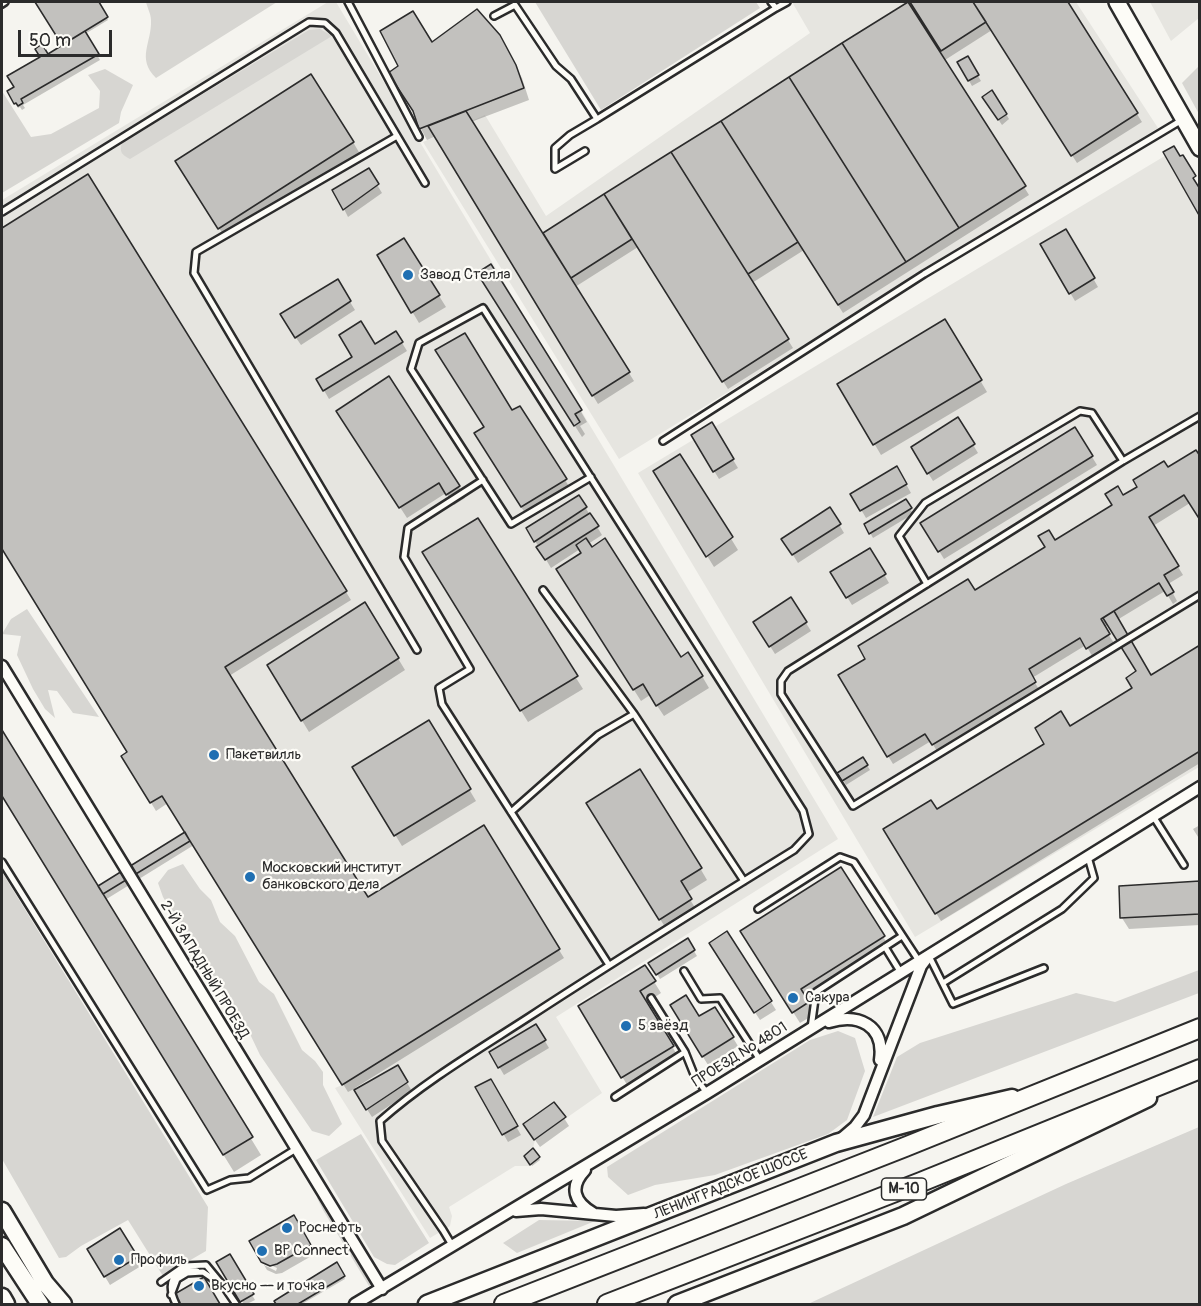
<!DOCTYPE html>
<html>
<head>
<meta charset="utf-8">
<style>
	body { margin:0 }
	#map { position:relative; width:1201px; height:1306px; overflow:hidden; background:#f5f4ef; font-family:Pangolin,sans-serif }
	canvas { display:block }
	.frame { position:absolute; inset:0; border:3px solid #2b2b2b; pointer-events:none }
	.scale { position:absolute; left:18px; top:30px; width:94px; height:27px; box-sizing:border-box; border:3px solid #2b2b2b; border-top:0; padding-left:8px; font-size:18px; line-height:21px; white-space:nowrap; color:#2b2b2b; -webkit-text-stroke:4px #fdfcf7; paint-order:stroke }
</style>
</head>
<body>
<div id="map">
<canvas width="1201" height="1306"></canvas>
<div class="frame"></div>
<div class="scale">50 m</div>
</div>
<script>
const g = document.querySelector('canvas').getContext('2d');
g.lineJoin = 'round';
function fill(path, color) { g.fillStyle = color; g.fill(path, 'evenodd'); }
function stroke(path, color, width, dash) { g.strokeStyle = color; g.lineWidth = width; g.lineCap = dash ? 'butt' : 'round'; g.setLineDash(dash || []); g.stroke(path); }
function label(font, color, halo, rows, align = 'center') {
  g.font = font + ' Pangolin,sans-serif'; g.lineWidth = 4.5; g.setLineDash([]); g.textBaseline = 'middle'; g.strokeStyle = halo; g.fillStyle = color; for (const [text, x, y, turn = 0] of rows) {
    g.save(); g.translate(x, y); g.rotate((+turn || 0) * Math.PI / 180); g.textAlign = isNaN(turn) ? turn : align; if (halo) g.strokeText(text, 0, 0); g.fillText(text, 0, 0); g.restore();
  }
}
const built = new Path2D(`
	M328 2H336L838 839 556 1017 602 1093 535 1140 533 1148 540 1159 529 1166H515L449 1207 452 1216 450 1226 430 1238 335 1088 342 1085 163 796 150 803 121 756 127 751 2 549V200Z
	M792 2H1076L1158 128 619 459 423 142 485 115 546 216 810 33Z
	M1150 2H1199V18L1171 41Z
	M1173 151 1200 195 1199 767 915 937 638 473Z`);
const green = new Path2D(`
	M146 2H277L156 78C136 58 152 43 151 20 151 14 147 7 146 2Z
	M535 2H756L760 8 601 110Z
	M320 29 332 36 130 159C122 155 119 152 122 143L309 30Z
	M1199 66V114L1182 83Z
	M105 69 133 85 121 112 119 123 2 193V91L31 137 51 134 99 108 100 91 88 75Z
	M27 609 99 717 73 713 57 691 48 690 55 718 45 709 33 689 17 655 21 636 2 634 11 619Z
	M183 864 200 889 211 900 220 922 235 936 259 982 274 994 302 1050 315 1061 323 1072V1085L342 1124 329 1136 312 1131 260 1055 250 1034 219 992 163 897 158 883 168 870Z
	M2 872 208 1207 206 1251 163 1276 128 1220 81 1246 66 1257 59 1258 2 1159Z
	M1199 970V993L873 1117 897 1057 920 1043 1076 993 1115 1002Z
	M838 1031 855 1038 865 1071 847 1120 828 1134 715 1175 655 1185 628 1195 608 1177 607 1167 810 1040Z
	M1199 1127V1304H808L1066 1184Z
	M361 1134 429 1243 395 1265 387 1264 374 1257 316 1160Z
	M323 1193 378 1280 369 1286 323 1210 317 1198Z
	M539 1220 595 1221 517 1253 503 1243Z`);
const shadow = new Path2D(`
	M37 2H97L108 20 85 34 100 60 23 105 25 108 22 110 20 107 18 108 9 92 16 88 47 56 64 46Z
	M911 2H1066L1142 122 1077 163 992 30 945 60 1029 195 843 313 804 250 752 283 793 348 728 389 638 247 575 287 634 381 598 404 436 136 427 140 421 129 415 113 431 44 499 36 522 78 529 100 471 122 542 236Z
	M967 58 981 81 972 86 959 63Z
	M987 103 1006 114 1009 119 1002 125Z
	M353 142 360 154 226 239 184 173Z
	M368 170 382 193 348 217 344 209Z
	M88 176 351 600 229 676 368 899 483 827 564 958 355 1088 357 1090 397 1067 412 1091 372 1117 354 1089 348 1092 194 845 105 900 261 1155 234 1172 2 795V733L101 894 187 833 168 803 156 811 123 756 129 752 2 547V230Z
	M1066 231 1098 287 1075 301 1042 245Z
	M404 240 446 307 419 323 379 256Z
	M337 281 355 310 301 345 286 323Z
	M485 285 580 410 587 422 580 426 585 434 582 437Z
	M945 321 987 392 881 455 839 384Z
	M396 333 407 351 329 399 318 380Z
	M512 412 565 480 572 491 528 518 483 445Z
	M958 420 978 453 933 481 913 448Z
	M345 422 459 487 465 498 454 505 446 493 407 518Z
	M712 425 738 468 719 479 693 436Z
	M1075 429 1097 465 944 559 922 523Z
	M680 456 738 550 714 567 662 483Z
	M1164 463 1190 503 1153 526 1183 575 1168 584 1177 601 1173 604 1165 591 1117 620 1151 677 1200 647V763L941 921 885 830 936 812 1134 689 1138 672 1108 625 1104 628 1114 643 1092 656 1086 645 1032 678 1040 691 938 753 931 741 893 764 840 676 1113 506 1123 497 1139 488Z
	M897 468 911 493 866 518 852 494Z
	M579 497 602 535 588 544 681 659 702 676 709 688 664 716 650 695 641 701 564 580 582 553 580 549 551 568 528 529Z
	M906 501 913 514 873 538 866 525Z
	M830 509 844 533 798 563 783 539Z
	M477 520 583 689 528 722 431 564Z
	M870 550 889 583 852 605 832 572Z
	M791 599 811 631 775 654 755 622Z
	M365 604 405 670 309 732 269 666Z
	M429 722 476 801 402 846 354 767Z
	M863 759 870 770 846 785 839 773Z
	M594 815 700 868 707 880 686 893 697 911 667 930Z
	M1200 825V840L1193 829Z
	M841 869 890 948 807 1001 815 1014 800 1023 749 942Z
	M1200 883V925L1129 929 1122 918 1120 887Z
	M727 933 776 1010 760 1020 715 951Z
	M687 940 697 956 660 979 650 963Z
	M645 967 661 993 646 1003 679 1058 629 1088 580 1007Z
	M672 1006 699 1018 715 1009 738 1046 708 1065Z
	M536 1026 549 1048 504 1075 491 1053Z
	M490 1081 521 1135 508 1142 477 1088Z
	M564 1118 569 1126 540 1147 530 1133Z
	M533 1151 540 1160 532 1166 526 1156Z
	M293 1217 315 1254 282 1273 276 1274 267 1270 264 1265 276 1271 277 1268 262 1261Z
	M120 1230 141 1266 110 1285 89 1250Z
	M229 1256 255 1300 247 1304H244L218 1262Z
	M337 1264 345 1279 302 1304H278L276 1301Z
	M203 1279 218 1304H180L175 1296Z`);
const building = new Path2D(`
	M35 2H99L108 17 62 45Z
	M908 2 1026 186 959 228 842 43Z
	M910 2H973L986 22 941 51Z
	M973 2H1068L1138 113 1071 156Z
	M477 9 500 35 516 65 524 88 419 129 413 111 388 73 398 66 380 31 413 11 432 42Z
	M85 31 99 54 21 99 23 103 18 106 16 103 14 104 7 91 14 87 7 76 40 57 35 49 42 44 48 54Z
	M842 43 959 228 906 262 789 77Z
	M968 56 979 75 968 81 957 62Z
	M311 74 354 142 218 229 175 161Z
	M789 77 906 262 838 305 721 121Z
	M992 90 1007 114 998 120 982 97Z
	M466 111 630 372 592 396 428 126Z
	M721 121 798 242 748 274 671 152Z
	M1174 146 1180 156 1183 155 1196 176 1193 178 1200 189V217L1163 152Z
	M671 152 789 339 722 382 604 194Z
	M369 168 379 184 343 210 332 190Z
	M88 174 347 591 225 667 368 897 484 825 560 949 342 1085 162 796 150 803 121 756 127 752 2 549V228Z
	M604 194 632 239 571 278 543 233Z
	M1066 229 1095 278 1069 294 1040 244Z
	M404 238 440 295 411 313 377 255Z
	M491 264 582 410 575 414 580 422 574 426 477 273Z
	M338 279 351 301 295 338 280 314Z
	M945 319 982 380 873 445 837 384Z
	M361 321 375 344 396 331 403 342 323 391 316 379 352 357 339 335Z
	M465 333 512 410 520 406 567 479 521 507 474 433 484 427 435 350Z
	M389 376 460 486 446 495 439 483 399 508 336 411Z
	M958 417 975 444 927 474 911 447Z
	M712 422 734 459 713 472 691 435Z
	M1075 427 1093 456 938 552 920 523Z
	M1196 450 1200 456V520L1184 495 1149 517 1179 566 1164 575 1174 592 1167 596 1159 583 1101 619 1110 634 1086 649 1080 638 1029 669 1036 682 932 745 925 734 887 757 838 675 865 659 858 646 968 579 975 590 1045 547 1038 536 1049 530 1055 540 1112 505 1105 494 1118 486 1123 495 1137 487 1133 480 1164 461 1168 467Z
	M680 454 733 537 706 557 653 471Z
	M897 466 907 484 860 511 850 494Z
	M579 495 587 507 534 542 526 528Z
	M906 499 912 508 869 534 864 524Z
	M830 507 841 524 792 555 781 539Z
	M590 513 599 526 545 560 536 547Z
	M478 518 578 676 520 711 422 552Z
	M586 538 592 547 605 538 681 657 688 652 703 676 656 706 643 684 633 690 556 569 581 553 576 545Z
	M870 548 886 574 846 598 830 572Z
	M791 597 807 622 769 647 753 622Z
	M365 602 399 658 301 721 267 665Z
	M1114 611 1151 675 1200 645V751L935 914 883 829 931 800 937 809 1044 744 1035 728 1061 711 1070 726 1132 688 1126 678 1136 671 1103 618Z
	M429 720 471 789 394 836 352 767Z
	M2 730 253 1137 223 1155 2 796Z
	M863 757 868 765 842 781 837 773Z
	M640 769 702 868 681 881 692 899 659 920 586 803Z
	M185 832 190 841 103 894 98 886Z
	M841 867 885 936 801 989 809 1002 792 1013 740 931Z
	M1200 881V914L1120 918 1119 886Z
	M727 931 772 1001 754 1013 709 943Z
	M688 938 695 950 656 975 648 963Z
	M645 965 656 981 640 991 674 1046 621 1078 578 1006Z
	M686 995 699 1016 715 1007 734 1037 702 1057 670 1005Z
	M536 1024 546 1040 498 1068 489 1052Z
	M398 1065 408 1082 366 1110 354 1090Z
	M491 1079 518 1126 502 1135 475 1087Z
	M554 1102 566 1117 534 1140 523 1124Z
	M533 1148 540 1157 530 1165 524 1156Z
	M294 1215 311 1245 277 1264 270 1266 261 1262 249 1241Z
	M120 1228 138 1257 104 1277 87 1249Z
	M230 1254 254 1294 240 1302 216 1262Z
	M337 1262 345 1276 298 1304H276L274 1301Z
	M204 1277 220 1304H179L173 1295Z`);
const lane = new Path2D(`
	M348 2 419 137
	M2 4 5 2
	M776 8 787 2
	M494 16 515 5 556 66 571 79 597 119 776 8 771 2
	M397 136 196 252 194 273 417 650
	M585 151 555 169V148L570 135 597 119
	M2 212 309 22 325 23 336 33 425 183
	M1200 416 1123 461 788 671 781 681V694L853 806 1200 595
	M663 441 924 274 1182 120
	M483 480 408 528 404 557 470 669 439 688 442 704 609 965
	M927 584 899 536 925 503 1080 411 1092 413 1123 461
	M634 714 744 881
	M511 812 598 735 634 714 543 590
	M1153 816 1184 865
	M2 862 207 1190 230 1180 249 1178 296 1149
	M758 909 840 857 854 862 919 961
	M885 947 901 973
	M929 956 953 1004 1044 968
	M684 971 701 999 720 998 760 1060
	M943 983 1062 909 1094 878 1088 857
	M651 998 685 1052 695 1077 707 1093
	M811 1028 816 992 902 936
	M615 1097 685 1052
	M452 1245 443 1230 382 1141 380 1121C425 1081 478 1050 529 1017 616 960 705 905 794 850L809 834 803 811 621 525 483 308 419 343 411 369 511 524 591 477
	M161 1282 184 1266 206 1265 225 1288 236 1304
	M171 1295 177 1279 187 1273 203 1272 219 1283
	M176 1304C166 1284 172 1266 197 1271`);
const street = new Path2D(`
	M2 666 382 1289
	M829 1022C858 1013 885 1025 880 1060
	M841 1139 855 1127 864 1115 921 966 927 958
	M585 1170C569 1187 574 1202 593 1213
	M516 1211 541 1209 616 1216 644 1214
	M355 1304 707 1093 1200 787`);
const secondary = new Path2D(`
	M1117 2 1200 148`);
const primary = new Path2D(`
	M2 1211 45 1283 63 1304
	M2 1246 40 1304
	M2 1297 6 1304
	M427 1304 836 1143 938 1115 1012 1098
	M677 1304 903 1216 1148 1098`);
const highway = new Path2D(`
	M504 1304 905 1147 1200 1028
	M607 1304 921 1182 1200 1069`);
const markers = [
	[408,275,6,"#1f6fb2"],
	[214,755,6,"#1f6fb2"],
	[250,877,6,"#1f6fb2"],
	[793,998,6,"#1f6fb2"],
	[626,1026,6,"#1f6fb2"],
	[287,1228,6,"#1f6fb2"],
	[262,1251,6,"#1f6fb2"],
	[119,1260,6,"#1f6fb2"],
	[199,1286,6,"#1f6fb2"]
];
const shields = [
	[904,1189,45]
];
const shieldNames = [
	["М-10",904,1189]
];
const poiNames = [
	["Завод Стелла",420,275],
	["Пакетвилль",226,755],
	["Московский институт",262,868],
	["банковского дела",262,885],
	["Сакура",805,998],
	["5 звёзд",638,1026],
	["Роснефть",299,1228],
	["ВР Connect",274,1251],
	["Профиль",131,1260],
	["Вкусно — и точка",211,1286]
];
const streetNames = [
	["2-Й ЗАПАДНЫЙ ПРОЕЗД",204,970,59],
	["ПРОЕЗД № 4801",740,1055,-32],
	["ЛЕНИНГРАДСКОЕ ШОССЕ",731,1185,-22]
];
fill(built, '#e6e5e0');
fill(green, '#d7d6d2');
fill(shadow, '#0003');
fill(building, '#c2c1be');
stroke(building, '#2b2b2b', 1.5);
stroke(lane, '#2b2b2b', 10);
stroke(street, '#2b2b2b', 15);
stroke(secondary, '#2b2b2b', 20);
stroke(primary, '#2b2b2b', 21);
stroke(highway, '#2b2b2b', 22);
stroke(lane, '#fdfcf7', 5);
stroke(street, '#fdfcf7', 10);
stroke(secondary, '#fdfcf7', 15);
stroke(primary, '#fdfcf7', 16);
stroke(highway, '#fdfcf7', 18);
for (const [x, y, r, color] of markers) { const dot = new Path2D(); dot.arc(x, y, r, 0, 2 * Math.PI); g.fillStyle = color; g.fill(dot); stroke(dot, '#fdfcf7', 2); }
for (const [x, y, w] of shields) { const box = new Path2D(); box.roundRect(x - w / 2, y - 11, w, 22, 4.5); g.fillStyle = '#fdfcf7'; g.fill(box); stroke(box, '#2b2b2b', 1.5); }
label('bold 14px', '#2b2b2b', null, shieldNames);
label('15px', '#2b2b2b', '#fdfcf7', poiNames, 'left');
label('15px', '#2b2b2b', '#fdfcf7', streetNames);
</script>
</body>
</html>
